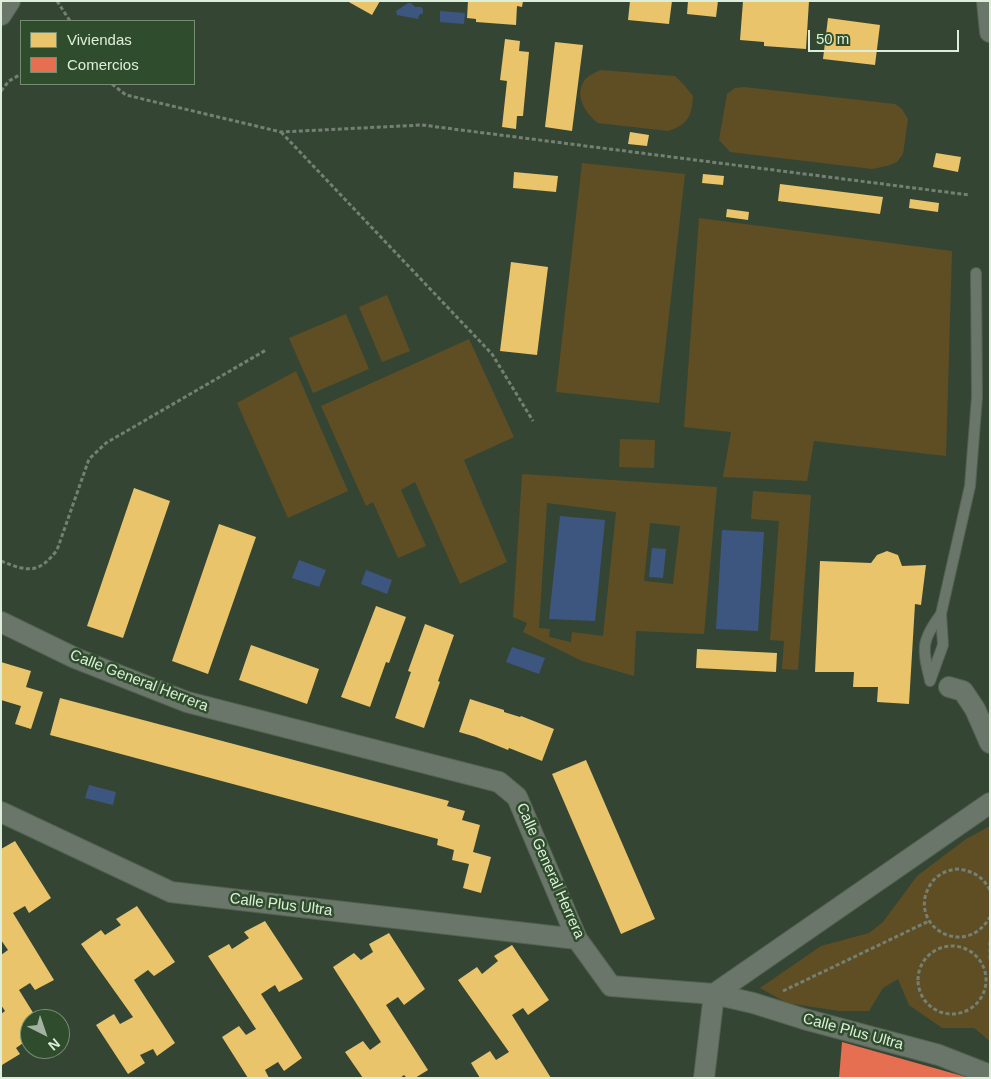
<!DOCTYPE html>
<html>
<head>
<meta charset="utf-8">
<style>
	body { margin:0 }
	#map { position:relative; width:991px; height:1079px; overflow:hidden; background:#354534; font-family:Helvetica,sans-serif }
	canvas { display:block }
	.frame { position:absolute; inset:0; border:2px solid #ddefdb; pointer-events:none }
	.legend { position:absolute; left:20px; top:20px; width:175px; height:65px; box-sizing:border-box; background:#2f4d2c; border:1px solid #758e72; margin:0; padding:6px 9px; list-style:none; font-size:15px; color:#ddefdb }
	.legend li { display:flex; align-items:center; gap:10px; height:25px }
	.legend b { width:25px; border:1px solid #758e72 }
	.north { position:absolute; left:20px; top:1009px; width:50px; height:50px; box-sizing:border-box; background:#2f4d2c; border:1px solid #758e72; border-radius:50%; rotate:139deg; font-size:14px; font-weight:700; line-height:20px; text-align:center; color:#ddefdb }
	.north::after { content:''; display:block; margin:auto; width:18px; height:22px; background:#a2b4a1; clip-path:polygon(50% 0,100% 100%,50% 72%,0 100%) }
	.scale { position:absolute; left:808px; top:30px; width:151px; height:22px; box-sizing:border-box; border:2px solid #ddefdb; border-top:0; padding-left:6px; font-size:15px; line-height:18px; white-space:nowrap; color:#ddefdb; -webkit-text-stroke:4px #2f4d2c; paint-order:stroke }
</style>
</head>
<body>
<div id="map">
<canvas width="991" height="1079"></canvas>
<div class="frame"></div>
<ul class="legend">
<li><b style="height:14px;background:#e9c46a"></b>Viviendas</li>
<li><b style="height:14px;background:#e76f51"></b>Comercios</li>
</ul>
<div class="north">N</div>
<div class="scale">50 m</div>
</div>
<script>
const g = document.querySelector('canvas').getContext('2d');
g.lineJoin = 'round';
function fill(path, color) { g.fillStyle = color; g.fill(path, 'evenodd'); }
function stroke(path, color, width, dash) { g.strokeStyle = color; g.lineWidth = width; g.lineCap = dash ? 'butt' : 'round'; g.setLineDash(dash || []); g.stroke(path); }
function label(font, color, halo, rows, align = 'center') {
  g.font = font + ' Helvetica,sans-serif'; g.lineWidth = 5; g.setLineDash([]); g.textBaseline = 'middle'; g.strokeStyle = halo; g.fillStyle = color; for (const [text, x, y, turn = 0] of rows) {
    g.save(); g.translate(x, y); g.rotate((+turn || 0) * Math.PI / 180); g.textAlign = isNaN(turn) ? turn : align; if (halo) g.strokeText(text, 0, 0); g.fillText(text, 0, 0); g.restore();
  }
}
const green = new Path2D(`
	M600 70 675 76 684 85 693 96C692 117 687 125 668 131L598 123C586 114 574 96 584 81 587 76 595 73 600 70Z
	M744 87 895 104 902 109 908 119 903 154 897 162 887 166 872 169 730 152 719 140 727 94 735 88Z
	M582 163 685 174 659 403 556 392Z
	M699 218 952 251 946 456 814 441 807 481 723 477 731 432 684 427Z
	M387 295 410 351 382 362 359 307Z
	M346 314 369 369 313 393 289 338Z
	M469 339 514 437 464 460 507 562 460 584 415 482 401 490 426 546 398 558 373 502 366 506 321 406Z
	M296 371 348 491 288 518 237 403Z
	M620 439 655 440 654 468 619 467Z
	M522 474 717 487 704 634 636 631 634 676 582 661 523 632 527 623 513 617ZM547 503 616 512 603 636 572 632 571 642 549 637 550 629 539 628ZM650 523 680 526 673 584 644 581Z
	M753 491 811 495 798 670 782 669 784 641 770 640 779 521 751 519Z
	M990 826V1041L974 1028H942L909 1005 898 979 883 988 869 1011H839L787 1003 760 988 821 946 869 933 883 922 917 876 966 839Z`);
const water = new Path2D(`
	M408 3H411L415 7H421L423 9V13L419 15 418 19 397 15 396 11Z
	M440 11 465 13 464 24 440 22Z
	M560 516 605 520 595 621 549 619Z
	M722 530 764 532 758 631 716 629Z
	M652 548 666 549 663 578 649 577Z
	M299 560 326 570 319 587 292 578Z
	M366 570 392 580 387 594 361 584Z
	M512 647 545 658 539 674 506 662Z
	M89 785 116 792 113 805 85 798Z`);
const homes = new Path2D(`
	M347 1H380L372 15Z
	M468 1H523L522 7 517 6 516 25 476 22V19L467 18Z
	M630 1H672L669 24 628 20Z
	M688 1H718L716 17 687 14Z
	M743 1H809L806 49 764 46V42L740 40Z
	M828 18 880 25 875 65 823 59Z
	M505 39 520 41 519 51 529 52 523 116H517L516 129 502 127 507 81 500 80Z
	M555 42 583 45 572 131 545 127Z
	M630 132 649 135 647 146 628 144Z
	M936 153 961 157 958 172 933 167Z
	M514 172 558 176 556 192 513 188Z
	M703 174 724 176 723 185 702 183Z
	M780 184 883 197 880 214 778 201Z
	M910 199 939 203 938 212 909 208Z
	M727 209 749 212 748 220 726 217Z
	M511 262 548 267 537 355 500 351Z
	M134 488 170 501 123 638 87 626Z
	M219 524 256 537 208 674 172 661Z
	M887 551 898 555 902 566 926 565 921 605 915 604 909 704 877 702 878 687H853L854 672H815L820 561 871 563 877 555Z
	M376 606 406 617 389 663 386 662 370 707 341 697Z
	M425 624 454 635 438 681 440 682 424 728 395 718 411 672 408 671Z
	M251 645 319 669 307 704 239 680Z
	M697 649 777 653 776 672 696 668Z
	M1 662 31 671 26 687 43 692 31 729 15 724 21 706 1 700Z
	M60 698 449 801 447 806 465 811 462 820 480 825 473 852 491 857 481 893 463 888 469 864 452 860 454 850 437 845 438 839 50 735Z
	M470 699 504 710V712L520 717 521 716 554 729 542 761 509 748 508 750 476 737 459 732Z
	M586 760 655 919 621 934 552 774Z
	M15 841 51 898 29 913 25 906 13 913 54 980 35 990 30 983 19 990 37 1019H30V1048L26 1041 16 1048 20 1054 2 1065 1 1014 5 1011 1 1005V955L8 950 1 940V849Z
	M137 906 175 962 154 976 148 970 134 980 175 1043 157 1056 153 1049 140 1055 145 1063 128 1074 96 1025 114 1014 120 1024 133 1017 81 944 101 930 105 935 121 925 116 919Z
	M265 921 303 979 279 992 275 985 261 994 302 1058 284 1071 278 1062 265 1070 269 1078H248L222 1037 239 1026 246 1035 256 1029 208 956 229 944 232 949 249 938 244 932Z
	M389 933 425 989 404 1005 398 997 386 1005 428 1070 415 1078H407L404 1075 400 1078H363L345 1052 363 1041 370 1050 381 1042 333 967 354 953 361 960 373 952 369 944Z
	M512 945 549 1000 528 1015 523 1008 512 1015 551 1078H480L471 1063 490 1051 496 1060 509 1052 458 980 477 967 482 974 498 961 494 956Z`);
const shops = new Path2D(`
	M842 1042 966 1077V1078H839Z`);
const path = new Path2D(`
	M57 1 70 21
	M112 84 126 95 281 132 422 125 969 195
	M1 91 9 81 21 74
	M281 132 492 354 533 421
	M1 561C28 572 39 574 57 550L89 459 106 443 266 350
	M990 890C983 877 973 871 959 869 949 869 938 874 932 882 903 923 964 962 990 917
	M990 942V959
	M918 980a34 34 0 1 1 68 0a34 34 0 1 1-68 0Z
	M783 991 929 921`);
const lane = new Path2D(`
	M930 680C922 648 921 641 941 614
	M930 681 943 645 941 614 970 486 977 397 976 273`);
const street = new Path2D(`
	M987 1 990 32
	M1 15 10 1
	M1 622 75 658 187 702 499 782 517 797 577 939 611 986 714 994 990 803
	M949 687 963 691 975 709 990 743
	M1 812 171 892 577 939
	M704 1078 714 994 753 1003 804 1019 939 1055 990 1075`);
const streetNames = [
	["Calle General Herrera",139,681,21],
	["Calle General Herrera",550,871,66],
	["Calle Plus Ultra",281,905,7],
	["Calle Plus Ultra",853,1032,15]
];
fill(green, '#5f4e23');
fill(water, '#3d5680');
fill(homes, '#e9c46a');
fill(shops, '#e76f51');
stroke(lane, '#536252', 12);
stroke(street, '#536252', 22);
stroke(path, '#758074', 3, [4, 2.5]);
stroke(lane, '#6b766a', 10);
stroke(street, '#6b766a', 20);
label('15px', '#ddefdb', '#2f4d2c', streetNames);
</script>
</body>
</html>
